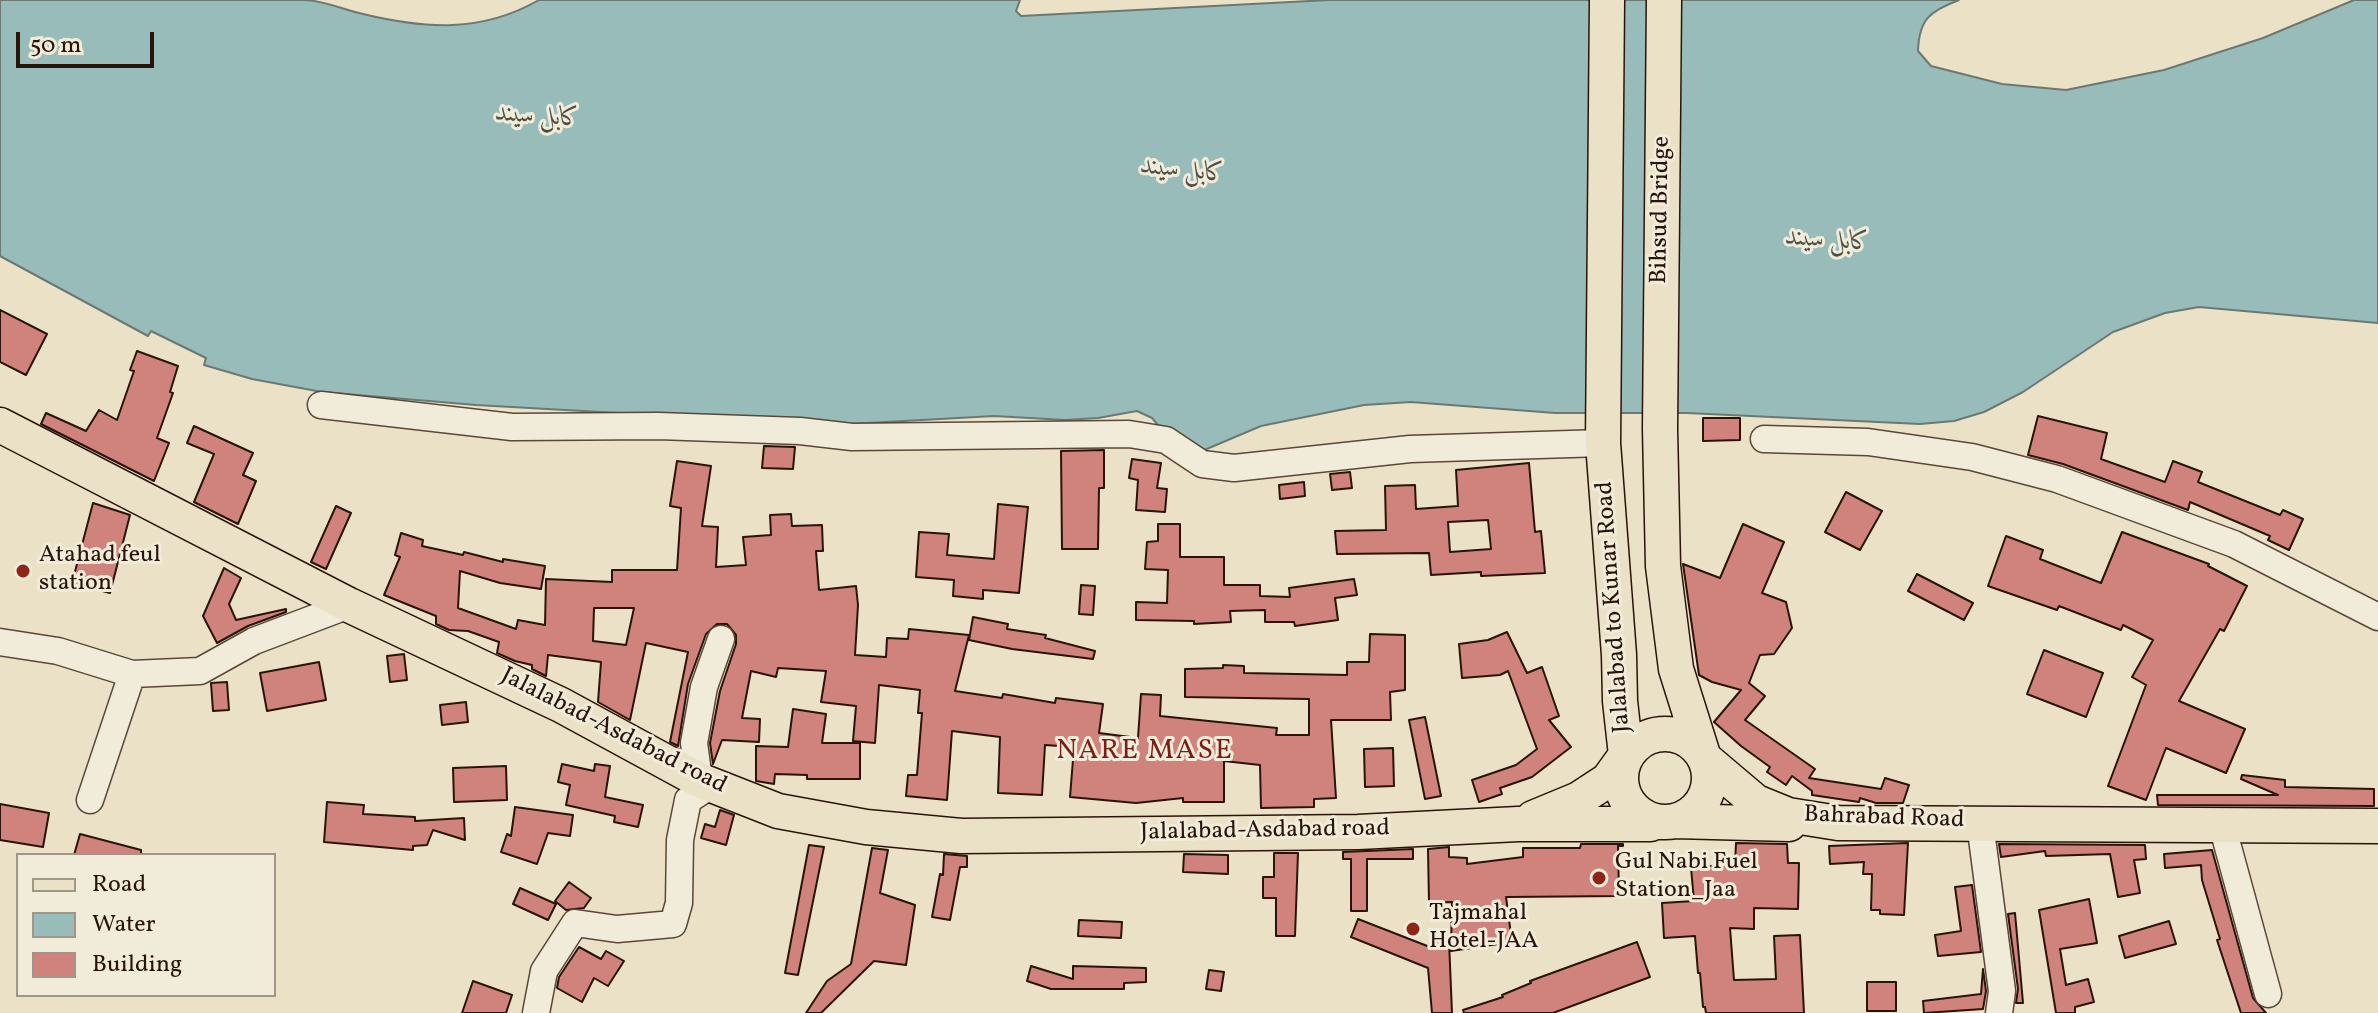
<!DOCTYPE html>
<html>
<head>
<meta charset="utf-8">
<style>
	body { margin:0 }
	#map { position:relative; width:2378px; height:1013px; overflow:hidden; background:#eae1c6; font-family:Vollkorn,serif }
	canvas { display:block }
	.legend { position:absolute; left:16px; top:853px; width:260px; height:144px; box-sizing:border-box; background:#f1ecda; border:2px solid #a19686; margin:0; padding:10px 14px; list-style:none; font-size:24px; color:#2a1409 }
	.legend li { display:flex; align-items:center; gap:16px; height:40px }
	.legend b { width:40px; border:2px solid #a19686 }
	.scale { position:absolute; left:16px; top:32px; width:138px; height:36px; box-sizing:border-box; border:4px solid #2a1409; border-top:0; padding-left:10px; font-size:24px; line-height:28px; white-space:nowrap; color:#2a1409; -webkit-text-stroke:6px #f1ecda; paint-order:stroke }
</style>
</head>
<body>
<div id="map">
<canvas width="2378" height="1013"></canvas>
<ul class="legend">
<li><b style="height:10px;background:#eae1c6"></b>Road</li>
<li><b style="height:22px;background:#98bcb9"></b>Water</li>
<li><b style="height:22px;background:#cf837c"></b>Building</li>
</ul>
<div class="scale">50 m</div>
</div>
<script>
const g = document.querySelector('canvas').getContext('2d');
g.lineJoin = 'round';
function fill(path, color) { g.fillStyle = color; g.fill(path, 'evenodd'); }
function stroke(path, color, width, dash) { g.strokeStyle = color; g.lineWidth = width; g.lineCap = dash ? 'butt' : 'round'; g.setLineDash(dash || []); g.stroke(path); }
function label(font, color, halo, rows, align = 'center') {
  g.font = font + ' Vollkorn,Amiri,serif'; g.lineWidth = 6; g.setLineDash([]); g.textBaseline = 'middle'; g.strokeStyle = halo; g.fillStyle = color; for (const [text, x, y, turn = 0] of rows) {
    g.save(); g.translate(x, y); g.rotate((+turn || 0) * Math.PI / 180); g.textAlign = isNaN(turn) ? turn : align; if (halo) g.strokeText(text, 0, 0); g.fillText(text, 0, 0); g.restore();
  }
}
const water = new Path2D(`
	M0 0C101 0 203 0 304 0 323 0 344 10 363 14 425 29 482 33 539 0H1020L1016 11 1021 16 1329 0H1959C1930 11 1919 19 1918 51L1931 66 2002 84 2066 90 2164 70 2263 38 2354 0H2378V323L2199 307 2165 313 2113 332 2023 392 1984 412 1954 421 1920 424 1687 413H1555L1411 402 1364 405 1261 426 1202 451 1165 433 1152 418 1137 411 1098 418 1065 420 994 416 832 425 476 405 322 392 252 379 204 365 206 358 151 331 148 336 0 256Z`);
const building = new Path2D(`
	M0 310 47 334 26 375 0 362Z
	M137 351 178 366 170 392 173 393 157 438 169 443 154 481 41 424 46 413 86 431 99 410 117 420 134 371 130 370Z
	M2038 416 2107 433 2101 459 2165 482 2173 461 2202 472 2198 482 2280 515 2283 510 2303 519 2289 550 2268 540 2270 536 2190 502 2188 510 2063 464 2028 455Z
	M1703 418H1740V440L1703 441Z
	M194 426 253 453 243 475 256 481 238 524 194 502 214 454 187 443Z
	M764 446 795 447 793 469 762 468Z
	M1104 450V488H1099L1098 549H1062L1061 451Z
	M1132 459 1161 463 1157 488 1167 489 1165 512 1136 510 1138 480 1129 478Z
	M677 461 711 466 702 526 718 527 716 567 746 565 743 537 771 535 770 515 791 514 792 526 822 525 823 551H816L819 590 856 586 858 605 855 655 886 657 887 638 908 639 909 629 969 635 955 691 1002 698 1003 694 1055 703 1056 698 1103 704 1099 733 1138 738 1141 694 1161 695 1160 716 1277 728 1276 735H1309V699L1185 697V669L1223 668V665L1244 666V673L1347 675V662H1369L1370 634 1405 635V690L1390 692 1391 720H1331L1336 798 1314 799V807L1261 808 1260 765 1224 761V802H1183V798L1136 803 1070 797 1074 747 1045 745 1042 795 998 793 1000 737 952 731 947 800 906 796 908 775H917L922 713H918L920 690 879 685 875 743 853 741 856 706 821 702 826 671 778 668 776 677 751 671 742 718 760 719 759 742 722 740 713 764 710 743 720 691 736 644V635L727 624H717L706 634 688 684 678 746 670 742 688 652 646 643 630 720 598 702 601 662 548 655 546 676 532 669V665L515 661 497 653 499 642 468 631 449 630 436 624V616L384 595 400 557 395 555 401 533 423 540 422 546 463 555 464 552 503 562V559L545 566 541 589 500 583 460 571 458 608 516 629 518 620 545 625 546 579 612 582V570H677L681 508 670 506ZM594 608H634L626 645 593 641Z
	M1529 463 1535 532 1541 531 1545 573 1481 576V572L1431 575 1429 553 1337 554 1335 531 1386 530 1385 486 1415 485 1416 509 1458 506 1456 470ZM1488 520 1491 549 1450 552 1448 522Z
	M1350 472 1352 488 1332 490 1330 474Z
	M1304 482 1305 496 1280 499 1279 485Z
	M1846 492 1882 511 1860 550 1825 532Z
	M93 503 130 515 110 593 72 583Z
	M998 504 1028 507 1019 593 983 590V599L953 596 954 580 916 577 919 532 949 534 947 555 994 559Z
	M336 506 351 513 326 569 311 562Z
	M1158 524H1180V557H1224V585H1260V596L1290 597 1289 588 1354 579 1357 595 1335 598 1338 620 1295 626 1294 622H1265V610L1230 611 1231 622 1194 624V621L1136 620V602L1167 603 1168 570 1145 569 1147 542 1158 541Z
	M1743 524 1784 542 1762 593 1786 602 1792 628 1774 654 1760 655 1749 683 1765 696 1745 720 1815 769 1809 778 1881 789 1885 778 1909 785 1903 803H1876L1860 798 1859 802 1812 795V791L1792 776 1786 785 1767 772 1770 767 1741 746 1714 722 1741 690 1712 682 1699 675 1683 564 1720 578Z
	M2122 532 2209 564 2208 566 2247 586 2224 631 2220 629 2179 701 2245 729 2226 773 2166 748 2146 800 2108 786 2146 685 2132 677 2153 640 2123 625 2121 630 2059 606 2057 610 1988 586 2006 536 2043 550 2040 559 2101 583Z
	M224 568 241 578 229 604 236 620 286 609V612L248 626 217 643 203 616Z
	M1917 574 1973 603 1964 620 1908 591Z
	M1081 585 1095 586 1093 615 1079 614Z
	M973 617 1008 624 1007 629 1046 635 1045 638 1095 651 1093 659 1012 649 969 640Z
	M1507 632 1527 673 1542 667 1559 716 1549 720 1571 747 1532 777 1500 788 1502 794 1479 802 1472 780 1516 765 1537 749 1508 671 1500 675 1462 678 1459 644 1488 640Z
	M2044 650 2103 673 2086 717 2027 694Z
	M404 654 407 680 390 682 387 656Z
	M319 662 326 700 267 711 260 673Z
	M227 682 229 710 213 711 211 683Z
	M466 702 468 722 442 725 440 705Z
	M793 709 826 714 822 743H860V779H807V775L775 774 774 784 756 781V746L788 747Z
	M1425 717 1441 796 1425 799 1409 720Z
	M1393 748 1394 786 1365 787 1364 749Z
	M562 764 594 771 595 764 610 766 605 797 643 805 638 827 614 822 615 816 566 805 570 785 558 782Z
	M506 766 507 800 454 802 453 768Z
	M2242 775 2285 780V787L2374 789V806L2158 805 2157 795H2278L2241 779Z
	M327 802 364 805 363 814 415 817V821L464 818 465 840 433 830 427 845 413 846V850L324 842Z
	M0 804 49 813 43 847 0 840Z
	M515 807 573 815 570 836 548 833 537 864 501 852 507 834 511 836Z
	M720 810 734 815 726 845 701 838 705 824 715 827Z
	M80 834 141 850V855H74Z
	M1736 843 1787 844 1788 863H1799L1798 909 1754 908V929L1730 928 1734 980 1776 979 1774 936 1800 935 1804 1013H1706L1705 1007H1703L1700 973H1698L1695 936 1664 938 1662 903 1694 901 1691 868 1735 864Z
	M1908 843 1904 915 1880 914V910H1871L1872 874H1863L1864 862 1830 864 1829 846Z
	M1581 844H1623V846H1618L1619 896 1506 897 1512 942 1451 951 1452 902 1429 903 1428 849 1449 847V857L1467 858V864L1523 857V848H1580Z
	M1999 844 2145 845 2146 859 2134 860 2140 893 2118 897 2110 854 2046 856 2045 851 2001 857Z
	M809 845 824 847 798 975 785 973Z
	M872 848 888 850 880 893 915 905 906 965 874 961 821 1013H806L827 981 851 964Z
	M1413 849V859H1367V911H1351V859H1343V852Z
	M2212 850 2253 998 2266 1013H2241L2217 940 2220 939 2202 880 2201 865 2165 868 2164 854Z
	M1274 853H1298L1295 936H1276V898H1263V877H1274Z
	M944 854 967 856V867H960L950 920 932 917 940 874 943 875Z
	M1184 854 1228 855V874L1183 872Z
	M569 882 591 898 584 908 566 910 555 901Z
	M1972 885 1981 952 1938 956 1935 935 1961 931 1955 887Z
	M520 888 556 904 548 920 513 904Z
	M2089 899 2097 943 2060 949 2066 985 2088 979 2094 1002 2075 1007V1013H2056L2039 910Z
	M2015 913 2023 1003H2016L2018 989 2008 914Z
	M1358 919 1435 949V941H1449L1452 1013H1432L1428 968 1351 937Z
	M1079 920 1122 922 1121 938 1078 936Z
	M2169 921 2176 944 2125 958 2119 936Z
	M1637 942 1650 977 1553 1013H1464L1463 1010 1503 997 1502 995 1531 983 1530 981Z
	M579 947 601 959 606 951 624 961 608 986 594 978 582 1002 557 988 559 977Z
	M1031 966 1073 979V966L1146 968V982L1124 983V989H1051L1027 981Z
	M1983 969 1986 991 1983 1009 1924 1013 1923 1001 1981 994Z
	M1209 970 1224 972 1221 991 1206 989Z
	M473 981 512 995 506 1013H462Z
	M1867 982H1896V1011H1867Z`);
const minor = new Path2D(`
	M321 405 512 427 658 426 800 431 852 437 1129 434 1166 440 1202 464 1234 468 1410 449 1603 443
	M1764 439 1868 442 1972 457 2057 479 2234 544 2378 617
	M0 642 58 651 132 674 200 671 254 641 349 605
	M699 780 694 743 704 687 721 639
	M90 800 132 674
	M1980 823 2002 991 1999 1013
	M2222 825 2268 994
	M536 1013 544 971 575 923 617 929 673 924 679 903 680 840 688 800 711 785`);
const major = new Path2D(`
	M1664 0 1660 429 1663 566 1676 669 1704 758 1756 802 1788 815 1838 823 2378 826
	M0 425 349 605 561 705 699 780 778 811 866 827 961 836 1358 832 1518 824H1651L1656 821
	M1621 778a44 44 0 1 1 88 0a44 44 0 1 1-88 0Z
	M1533 818 1579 799 1608 780 1626 755 1620 701 1619 655 1603 443 1607 0
	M1675 821 1789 824`);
const markers = [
	[23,571,8,"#8f2418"],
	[1599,878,8,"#8f2418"],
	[1413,929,8,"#8f2418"]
];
const streetNames = [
	["Bihsud Bridge",1662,210,-89],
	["Jalalabad to Kunar Road",1615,607,-94],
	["Jalalabad-Asdabad road",613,732,27],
	["Bahrabad Road",1884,819,2],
	["Jalalabad-Asdabad road",1265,832,-1]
];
const poiNames = [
	["Atahad feul",39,557],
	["station",39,585],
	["Gul Nabi Fuel",1615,864],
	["Station_Jaa",1615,892],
	["Tajmahal",1429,915],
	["Hotel-JAA",1429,943]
];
const waterNames = [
	["کابل سيند",538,118,4],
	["کابل سيند",1183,172,6],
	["کابل سيند",1828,242,4]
];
const quarterNames = [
	["NARE MASE",1145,753]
];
fill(water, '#98bcb9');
stroke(water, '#6c7973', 2);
fill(building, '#cf837c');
stroke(building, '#2a1409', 2);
stroke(minor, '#5a4738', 29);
stroke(major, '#2a1409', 37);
stroke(minor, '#f1ecda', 26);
stroke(major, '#eae1c6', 34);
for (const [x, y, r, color] of markers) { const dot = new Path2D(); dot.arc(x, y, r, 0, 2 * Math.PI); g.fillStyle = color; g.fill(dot); stroke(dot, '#f1ecda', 3); }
label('24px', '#2a1409', '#f1ecda', streetNames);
label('24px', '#2a1409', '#f1ecda', poiNames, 'left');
label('italic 26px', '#504f47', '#f1ecda', waterNames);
g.letterSpacing = '2px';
label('28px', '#7a1f14', '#f1ecda', quarterNames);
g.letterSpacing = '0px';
</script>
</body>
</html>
